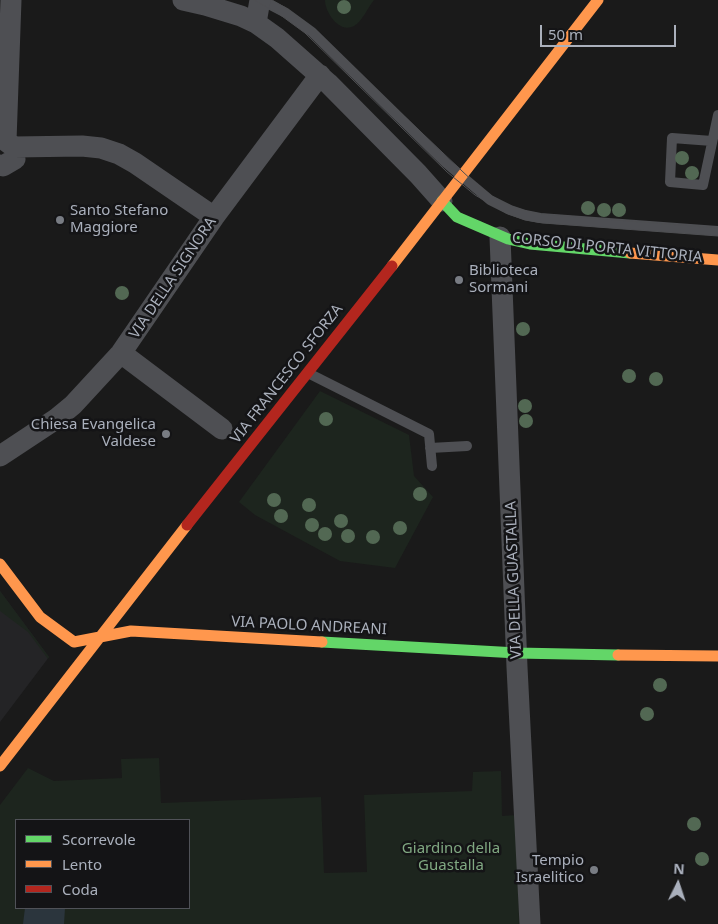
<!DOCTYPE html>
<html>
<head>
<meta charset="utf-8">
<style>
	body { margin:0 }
	#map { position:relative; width:718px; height:924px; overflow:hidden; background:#1a1a1a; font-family:"Noto Sans",sans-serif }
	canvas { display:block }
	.legend { position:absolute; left:15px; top:819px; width:175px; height:90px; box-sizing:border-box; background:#141416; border:1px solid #505258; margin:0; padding:6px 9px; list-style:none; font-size:15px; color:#aab0bc }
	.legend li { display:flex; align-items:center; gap:10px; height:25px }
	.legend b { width:25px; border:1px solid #505258 }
	.north { position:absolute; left:653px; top:859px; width:50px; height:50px; -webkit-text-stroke:4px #141416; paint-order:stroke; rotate:4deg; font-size:14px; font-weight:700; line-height:20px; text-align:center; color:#aab0bc }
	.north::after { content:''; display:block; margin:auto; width:18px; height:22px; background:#aab0bc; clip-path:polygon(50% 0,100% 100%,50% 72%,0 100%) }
	.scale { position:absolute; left:540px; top:25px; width:136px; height:22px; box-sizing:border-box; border:2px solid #aab0bc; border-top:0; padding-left:6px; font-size:15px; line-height:18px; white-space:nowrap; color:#aab0bc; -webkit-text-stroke:4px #141416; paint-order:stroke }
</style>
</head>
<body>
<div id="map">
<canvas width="718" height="924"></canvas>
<ul class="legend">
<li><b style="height:6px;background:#63d668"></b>Scorrevole</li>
<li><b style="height:6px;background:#ff974d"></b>Lento</li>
<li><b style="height:6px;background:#b3261e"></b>Coda</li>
</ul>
<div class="north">N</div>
<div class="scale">50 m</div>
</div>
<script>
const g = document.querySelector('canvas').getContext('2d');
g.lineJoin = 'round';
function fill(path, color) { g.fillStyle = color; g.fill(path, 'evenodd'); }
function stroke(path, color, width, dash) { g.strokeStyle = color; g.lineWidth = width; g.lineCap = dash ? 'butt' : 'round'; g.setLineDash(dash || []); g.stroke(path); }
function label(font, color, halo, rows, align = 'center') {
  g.font = font + ' "Noto Sans",sans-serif'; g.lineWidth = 5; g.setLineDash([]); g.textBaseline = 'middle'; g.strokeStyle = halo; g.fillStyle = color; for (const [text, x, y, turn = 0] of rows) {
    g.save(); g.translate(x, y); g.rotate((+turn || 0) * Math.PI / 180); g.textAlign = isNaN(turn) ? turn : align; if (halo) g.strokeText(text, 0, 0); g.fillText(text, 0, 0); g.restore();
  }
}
const built = new Path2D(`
	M0 591 49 657 0 722Z`);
const green = new Path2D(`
	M325 0H374C368 7 362 22 354 26 339 34 325 12 325 0Z
	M320 391 409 435 414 476 433 497 395 568 340 561 255 515 239 502Z
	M0 591 49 657 48 659 28 632 0 611Z
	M159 758 161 803 321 797 324 873 367 872 364 795 472 791 473 772 501 771 502 816 517 815 519 924H0V805L28 768 54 781 122 778 121 759ZM16 820H189V908H16Z`);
const water = new Path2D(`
	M25 908H65L64 924H23Z`);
const lane = new Path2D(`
	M261 0 286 13 312 32 446 163 490 200 510 210 525 215 540 218 718 231
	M712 141 672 138 670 182 703 185 718 115
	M308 373 429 434 432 466
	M430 448 467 446`);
const street = new Path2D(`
	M11 0 6 141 14 147 82 146 101 148 119 154 135 163 214 217
	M183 0 205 5 241 16 256 23 277 38 328 83 418 174 442 201
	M256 23 260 0
	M0 165 3 166 15 159
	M500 237 517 667 530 924
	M121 353 222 429
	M0 456 56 419 73 405 121 353 214 217 320 75`);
const fast = new Path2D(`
	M442 201 457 217 508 239 530 244 630 253
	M322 642 517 653 618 655`);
const slow = new Path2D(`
	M630 253 718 260
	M392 266 598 0
	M0 564 40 617 74 642 131 631 322 642
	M618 655 718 656
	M0 766 187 525`);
const jam = new Path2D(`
	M187 525 392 266`);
const tram = new Path2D(`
	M254 0 279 14 305 33 447 172 475 195 506 213 525 220 543 223 718 236
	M272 0 286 8 310 27 480 188C499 202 518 211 541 214L718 228`);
const trees = [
	[344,7],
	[682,158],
	[692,173],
	[588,208],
	[604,210],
	[619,210],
	[122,293],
	[523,329],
	[629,376],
	[656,379],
	[525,406],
	[326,419],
	[526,421],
	[420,494],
	[274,500],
	[309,505],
	[281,516],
	[341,521],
	[312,525],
	[400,528],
	[325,534],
	[348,536],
	[373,537],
	[660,685],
	[647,714],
	[694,824],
	[702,859]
];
const markers = [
	[60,220,5,"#787c83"],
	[459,280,5,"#787c83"],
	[166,434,5,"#787c83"],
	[594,870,5,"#787c83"]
];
const poiNames = [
	["Santo Stefano",70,211],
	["Maggiore",70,228],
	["Biblioteca",469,271],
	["Sormani",469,288],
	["Chiesa Evangelica",156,425,"right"],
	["Valdese",156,442,"right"],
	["Tempio",584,861,"right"],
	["Israelitico",584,878,"right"]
];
const streetNames = [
	["CORSO DI PORTA VITTORIA",607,248,6],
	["VIA DELLA SIGNORA",173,278,-56],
	["VIA FRANCESCO SFORZA",287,374,-52],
	["VIA DELLA GUASTALLA",514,580,-92],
	["VIA PAOLO ANDREANI",309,626,3]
];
const parkNames = [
	["Giardino della",451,849],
	["Guastalla",451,866]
];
fill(built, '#242426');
fill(green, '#1d251e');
fill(water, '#2b353d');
stroke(lane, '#4e4f53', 10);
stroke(street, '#4e4f53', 21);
stroke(fast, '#63d668', 11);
stroke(slow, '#ff974d', 11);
stroke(jam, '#b3261e', 11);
stroke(tram, '#4e4f52', 1);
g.fillStyle = '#526853';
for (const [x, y] of trees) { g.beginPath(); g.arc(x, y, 7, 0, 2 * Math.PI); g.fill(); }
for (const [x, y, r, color] of markers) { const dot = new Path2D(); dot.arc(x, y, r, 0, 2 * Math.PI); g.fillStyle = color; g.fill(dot); stroke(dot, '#141416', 2); }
label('15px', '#aab0bc', '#141416', poiNames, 'left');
label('15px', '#aab0bc', '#141416', streetNames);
label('15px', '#80a882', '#141416', parkNames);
</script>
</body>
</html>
